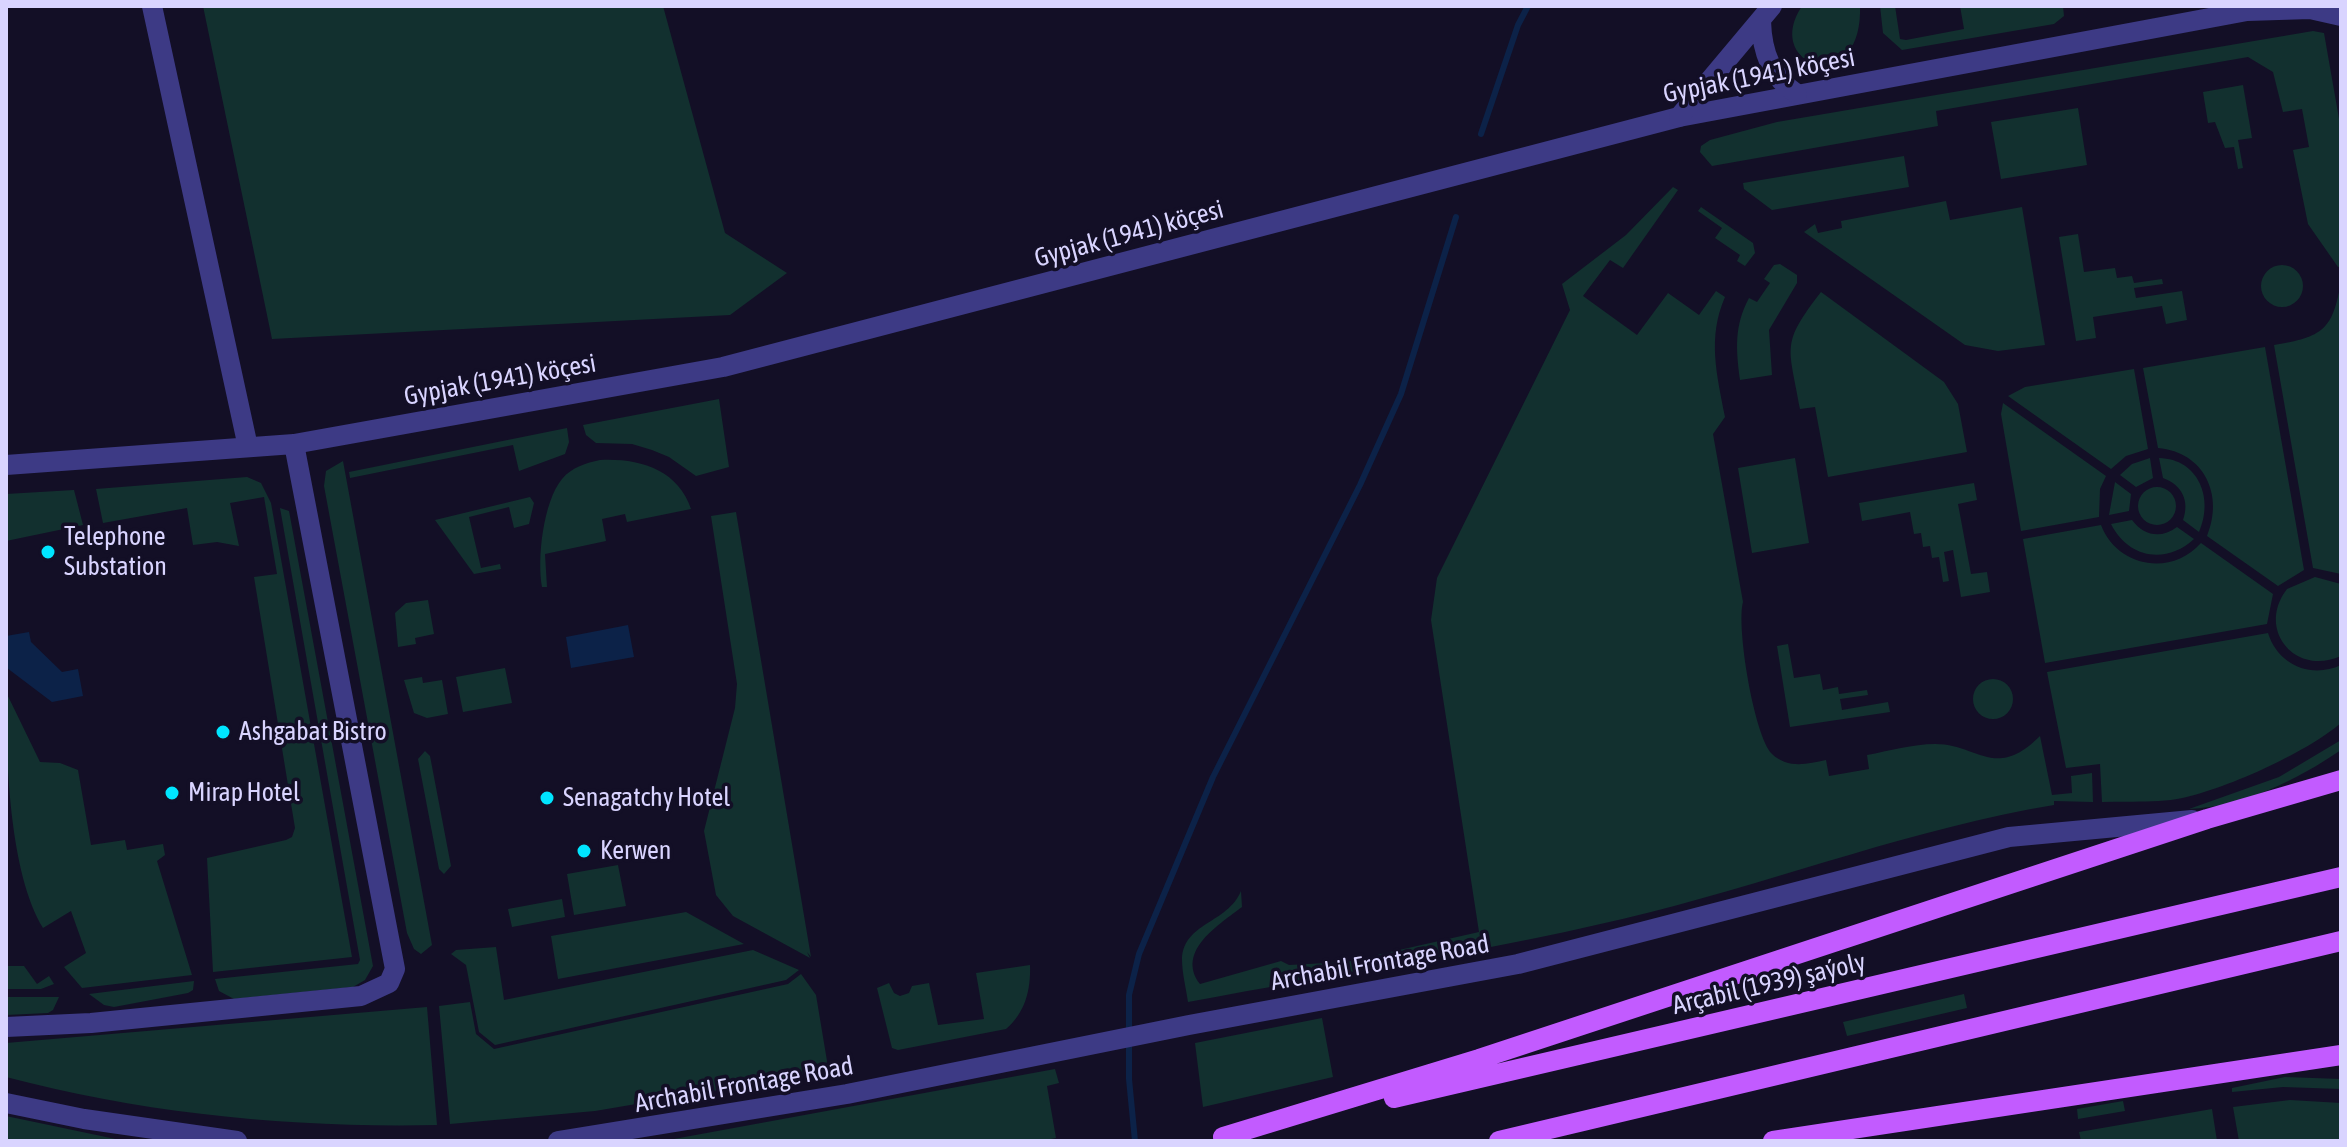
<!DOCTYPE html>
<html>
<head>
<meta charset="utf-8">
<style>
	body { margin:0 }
	#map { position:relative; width:2347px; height:1147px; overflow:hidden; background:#130f26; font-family:"Asap Condensed",sans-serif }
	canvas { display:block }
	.frame { position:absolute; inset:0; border:8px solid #d9d4ff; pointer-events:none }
</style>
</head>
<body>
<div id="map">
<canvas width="2347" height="1147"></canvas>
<div class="frame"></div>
</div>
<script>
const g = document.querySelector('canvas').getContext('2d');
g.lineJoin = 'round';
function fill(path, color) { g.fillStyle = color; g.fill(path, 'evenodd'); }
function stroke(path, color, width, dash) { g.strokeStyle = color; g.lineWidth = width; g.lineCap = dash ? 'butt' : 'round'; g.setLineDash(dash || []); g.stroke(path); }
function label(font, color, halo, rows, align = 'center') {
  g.font = font + ' "Asap Condensed",sans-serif'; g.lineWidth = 7; g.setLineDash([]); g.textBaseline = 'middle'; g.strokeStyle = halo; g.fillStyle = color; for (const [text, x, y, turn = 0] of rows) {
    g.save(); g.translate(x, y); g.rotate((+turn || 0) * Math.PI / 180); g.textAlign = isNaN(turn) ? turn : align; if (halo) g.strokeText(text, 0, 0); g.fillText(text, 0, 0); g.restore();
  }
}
const green = new Path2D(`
	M203 6H663L725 233 787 273 730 315 272 339Z
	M1802 6H1860C1863 100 1761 67 1802 6Z
	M1880 6H1895L1900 39 1906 40 1964 29 1960 6H2063L2064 16 2054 24 1902 50 1883 33Z
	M2313 31 2324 33 2341 130V266L2338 267 2308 224 2293 150 2309 147 2302 109 2283 112 2273 72 2248 57 1936 111 1938 126 1712 166 1700 152 1701 146 1710 140 1777 122Z
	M2243 85 2252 138 2238 140 2243 168 2238 169 2234 147 2225 148 2215 122 2208 123 2203 92Z
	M2078 108 2087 165 2001 179 1991 122Z
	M1904 156 1909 187 1772 210 1744 189 1743 183Z
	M1673 187 1678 190 1623 268 1610 260 1583 296 1637 335 1668 293 1699 315 1716 291 1725 297C1707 338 1717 375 1725 417L1713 434 1743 602C1736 626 1754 736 1772 754 1788 769 1807 764 1826 760L1829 776 1869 769 1867 755C1889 751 1913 744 1935 744 1978 744 1995 781 2040 736L2052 795 2072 793 2071 776 2092 773 2093 802 2054 801V805C1916 828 1785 878 1651 912 1499 950 1342 973 1188 1002 1186 988 1182 973 1182 959 1184 922 1227 924 1241 891L1242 907C1220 924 1175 951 1200 984L1281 961 1289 965 1346 962 1479 932 1431 620 1437 578 1570 310 1562 284 1626 235Z
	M1946 201 1950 220 2022 207 2045 345 1998 351 1965 345 1804 232 1815 224 1818 233 1842 228 1841 221Z
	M1701 207 1753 243 1755 253 1745 266 1737 261 1740 255 1715 238 1722 228 1698 211Z
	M2078 234 2084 272 2115 268 2117 278 2132 276 2134 283 2162 279 2163 284 2134 288 2136 298 2182 291 2187 320 2166 324 2162 306 2093 317 2096 338 2076 341 2059 237Z
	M1780 264 1797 275V283L1769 330 1772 375 1740 380C1736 349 1734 326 1749 298L1757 302 1770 283 1764 279 1774 265Z
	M2261 286a21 21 0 1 1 42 0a21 21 0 1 1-42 0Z
	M2341 281V574L2313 568 2274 345C2323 337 2333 330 2341 281Z
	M1821 292 1944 382 1958 404 1967 452 1828 477 1815 407 1800 409C1789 345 1780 345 1821 292Z
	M2265 347 2304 570 2278 586 2207 536C2224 496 2205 452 2158 448L2143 368Z
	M2134 369 2148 449 2126 456 2111 469 2008 396 2025 387Z
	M719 399 729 467 696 476 669 457 652 450 632 444 596 443 586 435 583 425Z
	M2003 403 2106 476 2100 489 2099 517 2021 531 2001 414Z
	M567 428 569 442 565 454 519 471 513 445 350 478 349 472Z
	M1795 458 1809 543 1752 553 1738 468Z
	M2150 458 2153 478 2136 487 2120 475 2132 464Z
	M2159 458C2199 459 2214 499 2199 532L2183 520C2190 501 2182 485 2163 478Z
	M600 460C638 458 678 469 691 509L627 522 625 514 602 519 606 541 545 554 547 587H542C537 559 543 502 562 479 572 467 586 463 600 460Z
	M343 461 432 945 421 954 414 949 407 933 324 486 326 471Z
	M247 477 261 483 271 503 352 957 213 972 207 858 286 840 292 837 295 828 254 577 277 574 264 497 230 503 239 546 217 542 193 545 187 508 103 523 96 489Z
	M2115 482 2131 494 2129 511 2109 515Z
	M1974 483 1977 500 1958 504 1971 574 1987 572 1990 592 1961 597 1953 550 1944 552 1949 581 1943 582 1939 557 1932 558 1930 546 1923 547 1921 533 1914 534 1910 512 1862 521 1859 503Z
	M2138 506a19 19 0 1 1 38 0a19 19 0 1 1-38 0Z
	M74 490 83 525 6 541V494Z
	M530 497 534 503 529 524 514 528 509 507 469 517 481 568 500 564 501 569 474 574 435 520Z
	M280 508 289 511 373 966 365 980 353 987 234 999 219 991 215 979 358 964 360 960Z
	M736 512 811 957 807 952 810 958 733 916 716 895 704 831 735 708 737 684 711 516Z
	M2132 520C2144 536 2161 539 2177 527L2194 539C2166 565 2128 558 2111 524Z
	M2101 525C2117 567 2171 577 2201 543L2273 594 2267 624 2045 663 2023 539Z
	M2315 577 2341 584V656C2295 677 2256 629 2287 589Z
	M428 600 434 634 415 638 416 644 398 647 395 613 406 603Z
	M2268 633C2278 665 2311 679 2341 665V723C2306 753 2222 791 2177 799 2153 803 2126 801 2102 802L2100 764 2066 768 2047 672Z
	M1788 644 1794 678 1820 674 1823 690 1838 687 1839 694 1867 690 1868 695 1840 699 1842 710 1888 702 1890 712 1790 727 1777 646Z
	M505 668 512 703 463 712 456 677Z
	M422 677 423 683 442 680 448 714 427 718 414 713 404 680Z
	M1973 699a20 20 0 1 1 40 0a20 20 0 1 1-40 0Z
	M6 692 40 762 60 763 78 770 91 845 125 840 127 850 163 844 165 855 157 861 192 975 82 988 64 967 86 953 71 911 43 928C9 872 6 757 6 692Z
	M2341 740V750C2297 780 2243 807 2189 809L2279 777Z
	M425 751 430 756 451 866 444 874 439 869 418 759Z
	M618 865 626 906 574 915 567 874Z
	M562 899 565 917 512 927 508 909Z
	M686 912 744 944 558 979 551 936Z
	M496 947 504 1000 753 950 799 970 786 980 495 1045 479 1032 466 965 451 954 456 950Z
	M1030 965C1031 990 1025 1013 1006 1029L898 1050 892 1048 877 988 889 983 894 993 900 996 909 993 912 986 929 983 938 1025 984 1019 976 973Z
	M6 966H24L37 984 49 976 54 984 41 989H6Z
	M801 974 816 995 827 1061 825 1072 595 1111 450 1124 439 1006 470 1002 476 1034 494 1049 788 984Z
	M194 981 193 990 188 993 114 1007 104 1005 89 994Z
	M1964 994 1967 1008 1847 1036 1843 1022Z
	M6 997H59L53 1010 48 1013 6 1015Z
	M427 1007 437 1125C292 1128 146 1114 6 1077V1043Z
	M1322 1018 1333 1077 1203 1107 1195 1043Z
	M1055 1069 1059 1083 1047 1086 1056 1138 1042 1141H663Z
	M2285 1077 2341 1079V1089L2283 1087 2232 1092V1088Z
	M2290 1100 2341 1103V1141H2239L2233 1107Z
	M2123 1101 2125 1111 2078 1119 2077 1109Z
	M2212 1109 2217 1141H2081L2079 1132Z
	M6 1116 125 1141H6Z`);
const water = new Path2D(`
	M628 625 634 657 571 668 566 637Z
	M29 632 31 642 62 672 78 669 83 696 52 702 7 668 6 636Z`);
const stream = new Path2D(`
	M1481 134 1518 25 1528 6
	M1135 1141 1129 1079V995L1139 954 1213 777 1360 485 1401 394 1456 217`);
const minor = new Path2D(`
	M152 6 248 447
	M2247 11 2310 9 2341 16
	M6 465 294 444 723 367 1679 117 2247 11 2257 6
	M6 1027 91 1023 361 996 389 983 395 969 294 444
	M6 1103 84 1119 237 1141
	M558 1141 847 1094 1189 1025 1518 964 2009 837 2192 820`);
const tertiary = new Path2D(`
	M1761 21C1762 52 1771 77 1797 94
	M1679 117 1772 6`);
const primary = new Path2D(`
	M1394 1098 2341 877
	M1223 1137 1479 1059 2207 819 2341 780
	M1499 1141 2341 941
	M1773 1141 2341 1055`);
const markers = [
	[48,552,8,"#00e5ff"],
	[223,732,8,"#00e5ff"],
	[172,793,8,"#00e5ff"],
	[547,798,8,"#00e5ff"],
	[584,851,8,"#00e5ff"]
];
const streetNames = [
	["Gypjak (1941) köçesi",1759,76,-11],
	["Gypjak (1941) köçesi",1129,234,-15],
	["Gypjak (1941) köçesi",500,380,-10],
	["Archabil Frontage Road",1380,963,-10],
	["Arçabil (1939) şaýoly",1769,984,-13],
	["Archabil Frontage Road",744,1085,-10]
];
const poiNames = [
	["Telephone",64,537],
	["Substation",64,567],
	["Ashgabat Bistro",239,732],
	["Mirap Hotel",188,793],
	["Senagatchy Hotel",563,798],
	["Kerwen",600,851]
];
fill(green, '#12302f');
fill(water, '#0c2248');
stroke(stream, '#0c2248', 6);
stroke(minor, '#3d3a85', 20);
stroke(tertiary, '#3d3a85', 20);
stroke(primary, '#c25bff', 20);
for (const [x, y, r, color] of markers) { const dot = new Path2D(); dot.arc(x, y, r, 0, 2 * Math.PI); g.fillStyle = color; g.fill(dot); stroke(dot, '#130f26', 3); }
label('26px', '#d9d4ff', '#130f26', streetNames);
label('26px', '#d9d4ff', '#130f26', poiNames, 'left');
</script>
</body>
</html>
